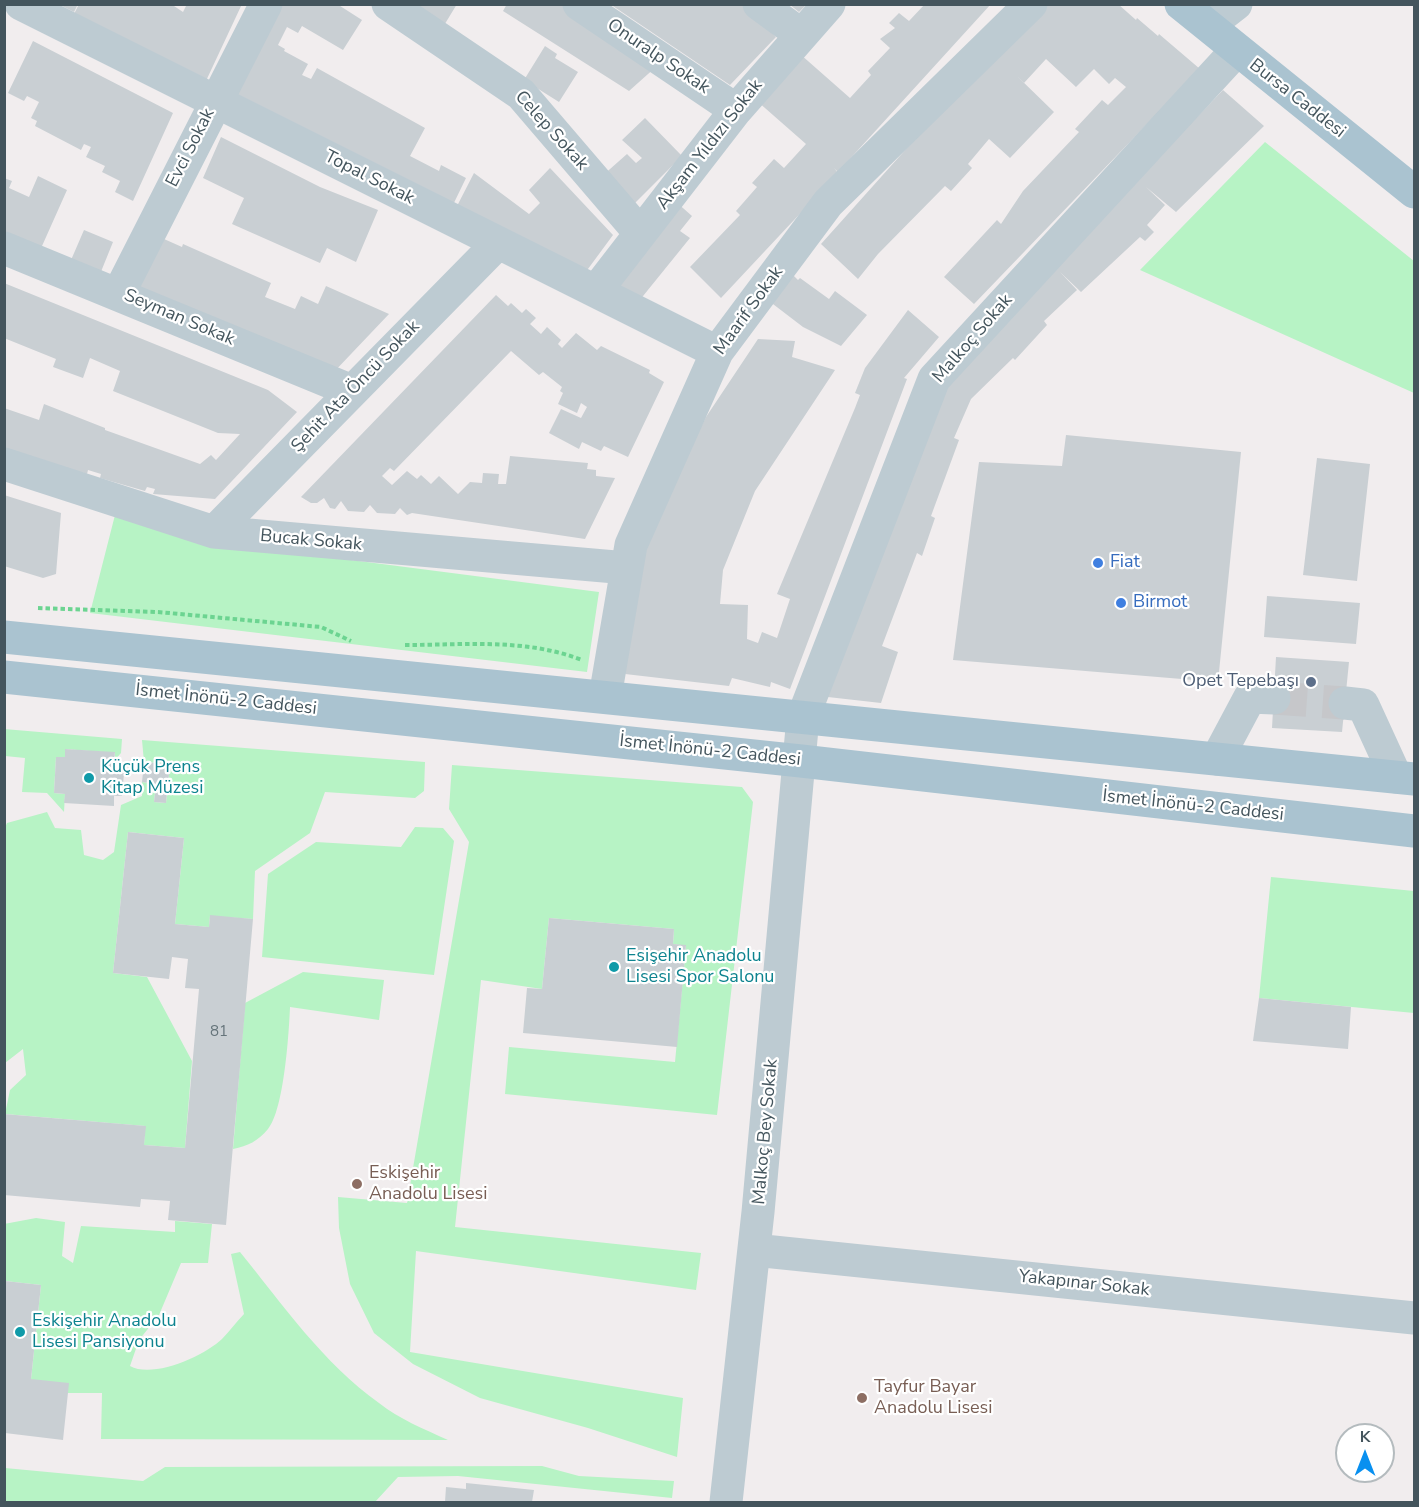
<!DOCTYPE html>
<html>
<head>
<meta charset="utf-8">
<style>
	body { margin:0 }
	#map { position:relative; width:1419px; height:1507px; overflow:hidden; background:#f1edee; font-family:"Nunito Sans",sans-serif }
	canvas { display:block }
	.frame { position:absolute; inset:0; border:6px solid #44555d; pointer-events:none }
	.north { position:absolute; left:1335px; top:1423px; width:60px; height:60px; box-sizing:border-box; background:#fff; border:2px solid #b4bbbe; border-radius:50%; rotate:0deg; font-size:16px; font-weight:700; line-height:24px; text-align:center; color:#44555d }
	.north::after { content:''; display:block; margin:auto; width:21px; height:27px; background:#0890f0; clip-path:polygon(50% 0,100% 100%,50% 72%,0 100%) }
</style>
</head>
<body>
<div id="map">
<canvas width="1419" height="1507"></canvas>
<div class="frame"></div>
<div class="north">K</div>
</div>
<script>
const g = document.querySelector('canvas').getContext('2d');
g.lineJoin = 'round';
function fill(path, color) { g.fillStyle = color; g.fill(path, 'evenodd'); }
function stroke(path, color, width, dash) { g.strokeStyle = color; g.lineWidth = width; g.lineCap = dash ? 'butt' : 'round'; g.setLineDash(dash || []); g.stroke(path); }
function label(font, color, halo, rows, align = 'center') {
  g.font = font + ' "Nunito Sans",sans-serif'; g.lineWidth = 4.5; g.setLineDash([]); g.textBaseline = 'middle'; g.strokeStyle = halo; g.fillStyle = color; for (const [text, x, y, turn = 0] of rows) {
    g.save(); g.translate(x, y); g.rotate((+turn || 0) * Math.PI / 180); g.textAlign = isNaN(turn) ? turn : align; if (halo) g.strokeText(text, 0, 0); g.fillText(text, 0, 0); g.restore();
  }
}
const green = new Path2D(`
	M1265 142 1414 261V393L1140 270Z
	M115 515 289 552 599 592 587 672 90 613Z
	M4 729 122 739 121 753 114 761 115 753 65 749V757H56L54 793 65 794 64 812 47 793 22 792 25 758 5 756Z
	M142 740 425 762 424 791 415 798 325 792 310 833 255 871 253 919 210 916 209 927 175 924 184 838 128 832 113 973 147 977 192 1061 185 1148 144 1145 145 1126 5 1114 10 1090 26 1075 23 1049 5 1063 4 830 7 823 47 812 55 828 81 830 84 855 103 860 114 852 121 805 142 796V782L156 784 154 802 166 803 170 764 144 762Z
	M452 765 742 787 753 802 717 1115 505 1094 509 1047 675 1062 686 946 673 944 674 929 549 918 542 989 481 980 455 1227 701 1253 696 1290 416 1251 410 1352 683 1398 677 1457 588 1428 480 1398 413 1364 374 1333 350 1284 339 1228 338 1197 407 1203 469 842 449 809Z
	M415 827 443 828 454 841 434 975 262 957 268 874 316 842 401 847Z
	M1271 877 1414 891V1013L1259 998Z
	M303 972 384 980 379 1020 290 1007C289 1033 284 1110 268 1129 258 1141 248 1146 233 1149L245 1003Z
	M36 1218 65 1222 62 1256 73 1263 81 1226 175 1232V1221L212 1224 208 1263H181L159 1315 139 1340 130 1366C153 1379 204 1356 222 1339 230 1331 236 1322 244 1314L231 1254 240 1252C283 1305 323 1363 379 1403 399 1419 424 1429 448 1440L101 1439 102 1393H68L31 1379 41 1285 5 1281 4 1224Z
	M542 1466 579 1476 674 1481 672 1498 458 1476 398 1477 375 1502H5V1468L143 1481 165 1467Z`);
const building = new Path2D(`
	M58 4H78L74 12Z
	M79 4H171L183 12 187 4H242L205 83 74 14Z
	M274 4H337L362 20 343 50 302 26 298 33 287 27 278 45 285 49 284 51 308 64 302 75 311 79 317 68 425 128 410 156 439 171 441 165 466 178 451 209 226 93Z
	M399 4H457L440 32Z
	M507 4H560L657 66 629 91 503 11Z
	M610 4H745L776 37 730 85Z
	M789 4H807L799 12Z
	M925 4H991L838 172 834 168 838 173 721 298 690 267 740 215 736 211 757 187 752 183 774 159 784 168 806 144 757 101 800 54 850 98 871 75 868 71 890 48 880 39 895 28 889 23 899 13 909 21Z
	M1045 4H1118L1136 20 1137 18 1158 36 1159 34 1200 69 974 304 944 277 997 220 1001 224 1023 191 1079 132 1075 129 1102 100 1108 105 1126 87 1115 78 1109 84 1094 69 1076 87 1046 59 1024 83 1017 76 1054 112 1010 158 989 139 968 164 972 168 951 191 945 186 878 254 858 279 821 244 907 148Z
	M33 41 173 113 133 201 115 192 120 181 102 172 105 166 86 157 91 147 84 144 81 150 35 126 37 121 31 118 39 102 27 96 24 101 8 93Z
	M545 46 557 54 555 58 578 72 559 102 524 80Z
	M1223 90 1264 126 1176 212 1146 187 1165 205 1147 225 1154 232 1145 241 1140 237 1081 292 1060 272 1077 290 1044 321 1047 325 1015 360 1013 358 971 399 954 438 959 440 931 516 935 518 922 556 917 553 882 646 898 652 881 703 819 696 939 385Z
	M645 118 682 156 629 209 601 177 627 154 636 163 642 158 622 140Z
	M221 137 320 187 378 210 356 262 327 248 320 263 232 224 244 198 203 178Z
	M550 168 613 235 585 273 456 208 474 173 529 214 540 203 529 190Z
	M38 176 67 190 38 255 4 241V178L12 181 9 188 29 197Z
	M675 201 692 216 680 231 690 238 639 301 611 287Z
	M84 230 113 242 98 279 68 267Z
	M155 235 182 247 183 244 271 283 265 297 295 309 301 296 318 304 326 286 389 314 332 374 129 292Z
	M793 275 798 280 800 278 829 299 835 291 867 315 841 346 803 327 769 301Z
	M4 283 268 390 297 412 215 499 153 494 155 489 147 487 145 491 100 478 101 474 88 470 87 474 4 449V408L39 420 44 404 105 428V430L200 464 211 455 216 460 240 434 218 433 113 391 120 371 90 358 83 378 53 367 56 359 4 338Z
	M496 295 508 306 511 303 522 313 526 309 536 318 530 324 541 334 547 327 561 340 558 344 562 348 576 333 597 350 601 346 650 370 649 373 664 382 628 457 604 446 601 451 582 442 579 449 549 433 561 409 581 418 587 407 581 403 577 413 558 404 563 393 560 391 562 387 543 372 539 375 511 351 394 471 390 468 382 476 392 485 407 471 417 479 421 475 431 484 439 476 458 494 470 482 482 483 483 473 499 474 498 484H506L510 456 588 463 587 469 596 470V476L615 478 585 539 412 513 407 515 400 508 395 514 377 513 370 505 364 512 348 511 341 501 335 509 330 508 324 498 317 503H311L301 497Z
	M908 310 939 337 904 378 907 379 790 689 771 682 770 687 732 678 729 686 625 674 642 540 706 417 758 339 795 341 792 357 835 370 755 491 723 570 720 604 748 605 747 639 758 643 762 632 777 638 790 599 777 594 855 408 860 395 855 393 865 368Z
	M1066 435 1241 452 1218 682 953 660 979 462 1062 466Z
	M1317 458 1370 464 1357 581 1303 575Z
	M4 495 61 513 56 574 43 578 4 566Z
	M1267 596 1360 603 1356 644 1264 637Z
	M1276 657 1349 662 1342 732 1272 728Z
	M65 749 115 752 114 761 125 762 122 796H114V806L64 803 65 794 54 793 56 757H65Z
	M144 762 170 764 166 803 154 802 156 784 142 782Z
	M128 832 184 838 175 924 209 927 210 915 253 919 226 1225 168 1220 170 1201 141 1199 140 1207 4 1195V1114L146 1126 144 1145 185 1148 199 989 185 988 188 959 172 957 169 979 113 973Z
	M549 918 674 929 673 944 686 945 677 1047 523 1033 527 988 542 989Z
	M1259 998 1351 1007 1348 1049 1253 1041Z
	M5 1281 41 1285 31 1379 69 1383 63 1440 5 1433Z
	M466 1483 534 1490 532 1502H445L446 1487 466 1489Z`);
const minorTunnel = new Path2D(`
	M1274 698 1345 703`);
const path = new Path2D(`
	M38 608 158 612 321 627 351 641
	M405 645C465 645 525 638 582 660`);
const minor = new Path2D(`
	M21 4 717 352
	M388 4 521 94 640 233
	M579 4 736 110
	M759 4 800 34
	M1209 25 1236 4
	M4 248 352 391
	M596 291 736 110 829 4
	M119 293 266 4
	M4 464 214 532 627 568
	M214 532 498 243
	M605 697 631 545 717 352 828 203 1031 4
	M1345 703 1363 705 1396 777
	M1217 759 1250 697 1274 698
	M754 1250 1414 1318
	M726 1502 758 1212 803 717 934 379 1236 51`);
const major = new Path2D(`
	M1181 4 1414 192
	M4 637 1414 779
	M4 677 801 761 1414 831`);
const markers = [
	[1098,563,6,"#3f7fe0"],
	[1121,603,6,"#3f7fe0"],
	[1311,682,6,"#5c6f8a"],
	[89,778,6,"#0f9aa8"],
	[614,967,6,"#0f9aa8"],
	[357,1184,6,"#8d6e63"],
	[20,1332,6,"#0f9aa8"],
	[862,1398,6,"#8d6e63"]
];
const numberNames = [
	["81",219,1032]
];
const streetNames = [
	["Onuralp Sokak",658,57,34],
	["Bursa Caddesi",1297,99,38],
	["Celep Sokak",551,131,48],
	["Akşam Yıldızı Sokak",710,145,-52],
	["Evci Sokak",191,148,-63],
	["Topal Sokak",369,178,27],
	["Maarif Sokak",749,311,-54],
	["Seyman Sokak",179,318,23],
	["Malkoç Sokak",973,339,-49],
	["Şehit Ata Öncü Sokak",356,387,-46],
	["Bucak Sokak",311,541,5],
	["İsmet İnönü-2 Caddesi",226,700,6],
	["İsmet İnönü-2 Caddesi",710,751,6],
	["İsmet İnönü-2 Caddesi",1193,806,6],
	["Malkoç Bey Sokak",766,1132,-85],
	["Yakapınar Sokak",1084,1284,6]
];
const shopNames = [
	["Fiat",1110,563],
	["Birmot",1133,603]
];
const serviceNames = [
	["Opet Tepebaşı",1299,682]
];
const cultureNames = [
	["Küçük Prens",101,768],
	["Kitap Müzesi",101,789],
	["Esişehir Anadolu",626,957],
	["Lisesi Spor Salonu",626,978],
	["Eskişehir Anadolu",32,1322],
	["Lisesi Pansiyonu",32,1343]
];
const educationNames = [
	["Eskişehir",369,1174],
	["Anadolu Lisesi",369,1195],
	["Tayfur Bayar",874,1388],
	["Anadolu Lisesi",874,1409]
];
fill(green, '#b7f3c5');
fill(building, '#c9cfd3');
stroke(minorTunnel, '#c6c7ca', 33, [33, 16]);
stroke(path, '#6cd491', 4, [4.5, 3]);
stroke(minor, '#bdcbd2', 33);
stroke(major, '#aac3d0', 33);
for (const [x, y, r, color] of markers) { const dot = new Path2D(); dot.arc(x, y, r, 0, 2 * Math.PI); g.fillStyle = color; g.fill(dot); stroke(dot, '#fff', 2); }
label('15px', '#65747a', null, numberNames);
label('18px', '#44555d', '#fff', streetNames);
label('18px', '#366cbe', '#fff', shopNames, 'left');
label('18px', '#4e5e75', '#fff', serviceNames, 'right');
label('18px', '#0d838f', '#fff', cultureNames, 'left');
label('18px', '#785e54', '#fff', educationNames, 'left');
</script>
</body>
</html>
